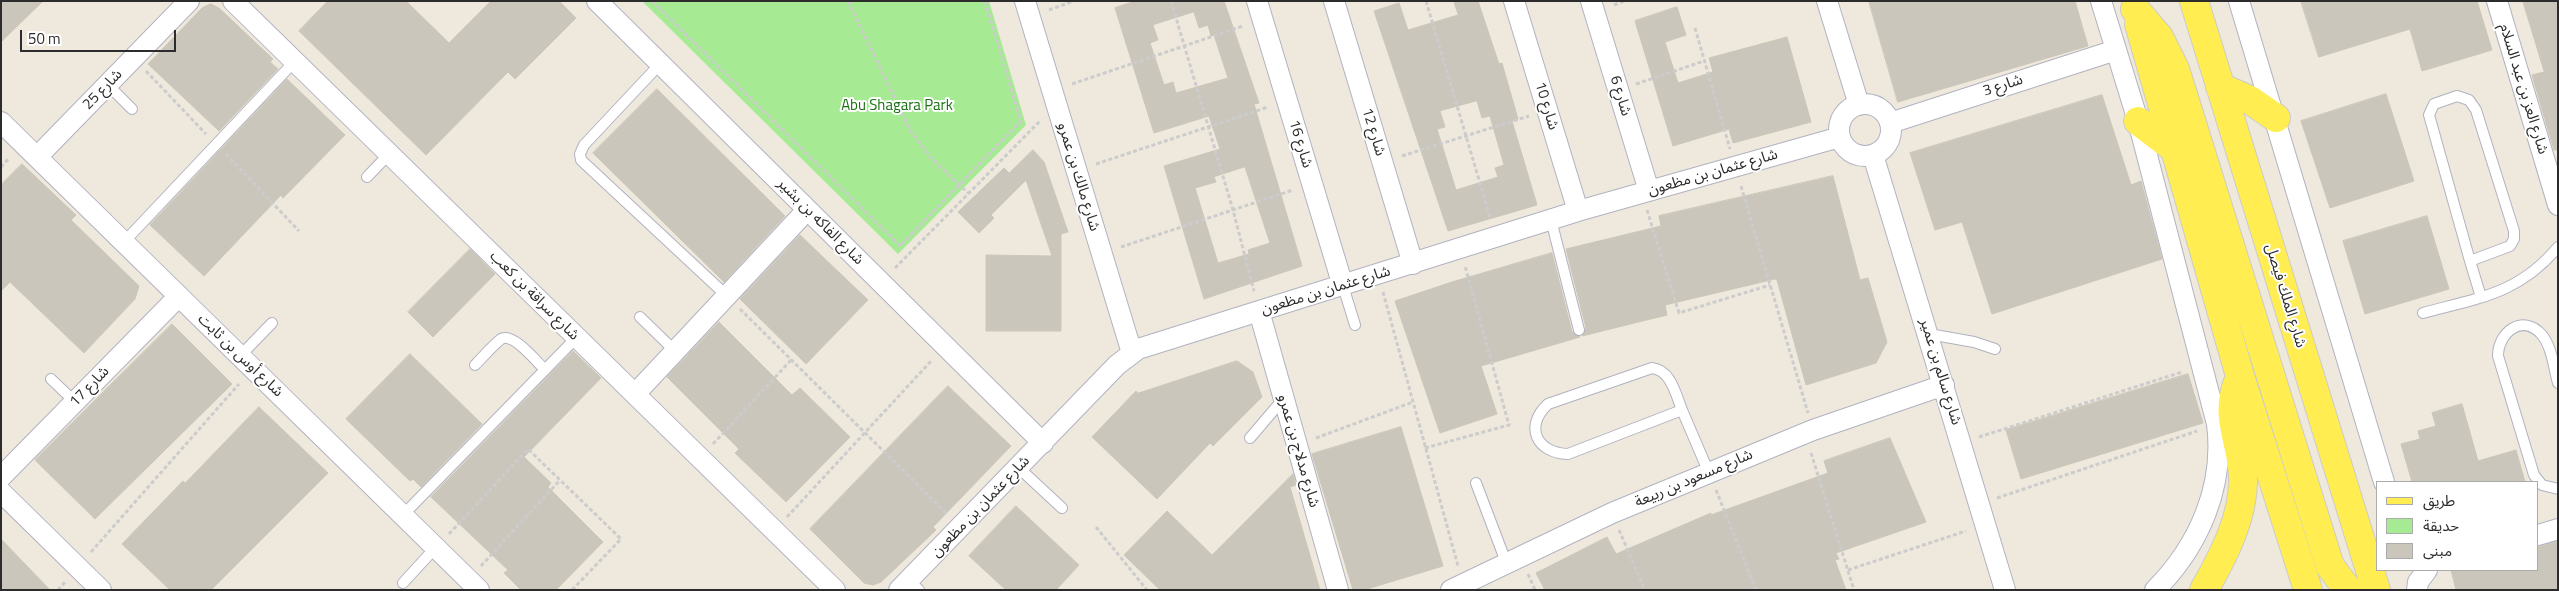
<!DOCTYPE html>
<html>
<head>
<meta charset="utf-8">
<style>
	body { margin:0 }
	#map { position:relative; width:2559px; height:591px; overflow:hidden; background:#efe9dd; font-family:"Titillium Web","Noto Sans Arabic",sans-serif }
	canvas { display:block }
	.frame { position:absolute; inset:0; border:2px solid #2c2c2c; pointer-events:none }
	.legend { position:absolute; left:2376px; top:481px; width:162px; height:90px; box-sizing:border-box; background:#fff; border:1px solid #ababab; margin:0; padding:6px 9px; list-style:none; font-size:15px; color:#2c2c2c }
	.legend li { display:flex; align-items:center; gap:10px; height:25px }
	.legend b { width:25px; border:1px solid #ababab }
	.scale { position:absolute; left:20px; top:30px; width:156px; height:22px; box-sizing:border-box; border:2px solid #2c2c2c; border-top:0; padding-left:6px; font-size:15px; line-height:18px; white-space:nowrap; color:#2c2c2c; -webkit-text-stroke:4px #fff; paint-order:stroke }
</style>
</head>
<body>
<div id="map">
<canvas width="2559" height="591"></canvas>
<div class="frame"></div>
<ul class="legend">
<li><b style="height:6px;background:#ffed52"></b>طريق</li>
<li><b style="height:14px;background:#a6eb93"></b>حديقة</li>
<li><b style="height:14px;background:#cac6bc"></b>مبنى</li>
</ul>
<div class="scale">50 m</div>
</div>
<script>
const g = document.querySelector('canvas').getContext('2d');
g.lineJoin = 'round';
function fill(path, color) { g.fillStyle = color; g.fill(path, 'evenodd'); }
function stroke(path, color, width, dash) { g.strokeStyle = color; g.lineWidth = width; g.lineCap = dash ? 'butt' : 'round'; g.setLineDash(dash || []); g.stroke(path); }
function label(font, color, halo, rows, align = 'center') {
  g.font = font + ' "Titillium Web","Noto Sans Arabic",sans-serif'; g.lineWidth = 4; g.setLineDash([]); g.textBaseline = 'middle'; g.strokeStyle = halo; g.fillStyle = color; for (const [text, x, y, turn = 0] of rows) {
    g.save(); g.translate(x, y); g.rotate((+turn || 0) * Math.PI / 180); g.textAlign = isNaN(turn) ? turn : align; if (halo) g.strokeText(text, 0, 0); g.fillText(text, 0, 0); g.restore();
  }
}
const green = new Path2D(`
	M642 1H989L1026 125 898 254Z`);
const building = new Path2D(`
	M1 1H43L1 42Z
	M328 1H406L449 43 491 1H559L576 18 515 79 508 72 426 155 299 31Z
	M1136 1H1224L1259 103 1254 104 1302 266 1204 299 1164 166 1220 149 1209 116 1154 133 1115 8ZM1194 12 1199 28 1208 25 1211 36 1214 35 1228 78 1176 93 1173 82 1164 85 1150 43 1158 40 1153 25ZM1245 167 1270 243 1248 250 1249 254 1218 263 1195 188 1216 182 1214 177Z
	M1454 1H1478L1499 64 1502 63 1518 119 1512 121 1537 205 1448 231 1374 11 1399 3 1408 30 1458 15ZM1477 101 1482 118 1490 116 1504 165 1495 168 1498 177 1456 190 1437 129 1445 127 1440 111Z
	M1869 1H2075L2088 46 1898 102Z
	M2301 1H2477L2492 50 2422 71 2410 29 2319 57Z
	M2523 1H2558V150H2554L2532 75 2544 72Z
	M211 4 219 8 273 59 270 62 278 69 219 131 148 64 202 8Z
	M1677 7 1686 35 1665 42 1678 83 1713 72 1709 58 1787 37 1811 122 1733 143 1729 129 1673 146 1635 21Z
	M287 79 345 135 283 198 281 195 204 276 150 225Z
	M657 89 785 216 724 282 593 153Z
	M2386 94 2414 181 2330 208 2301 121Z
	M2102 95 2131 185 2141 181 2162 259 1992 314 1962 222 1935 230 1910 153Z
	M1033 150 1044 162 1068 232 1061 234V331H986V255L1052 256 1026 180 991 215 994 218 979 233 958 212 1004 168 1009 173Z
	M22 164 76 215 71 220 139 286 135 299 84 353 10 282 1 291V185Z
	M1833 176 1860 280 1868 278 1887 342 1876 363 1806 385 1777 280 1775 279 1665 305 1667 315 1582 336 1586 328 1566 249 1661 226 1659 216Z
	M2427 216 2449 289 2365 314 2343 241Z
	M800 235 868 300 806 364 740 299Z
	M470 249 495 274 433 337 408 312Z
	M1552 253 1572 332 1580 337 1481 366 1497 414 1440 433 1395 301 1452 282Z
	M719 322 792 395 800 388 850 437 786 502 735 453 739 449 667 377Z
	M172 324 232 384 95 519 35 460Z
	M573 351 601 378 524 457 551 483 548 487 603 542 556 590H521L504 573 508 570 431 497Z
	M410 354 482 424 421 487 413 479 410 481 346 419Z
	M1237 361 1253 372 1262 397 1213 446 1210 443 1157 499 1092 437 1136 391 1138 393Z
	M2188 374 2203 423 2021 479 2006 430Z
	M948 386 1011 446 933 527 936 530 881 582 873 585 864 583 810 529Z
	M2462 404 2478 461 2516 450 2525 482H2412L2401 444 2420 439 2418 431 2436 426 2432 413Z
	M259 407 328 473 211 590H170L122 544 183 481 185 483Z
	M1401 427 1443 566 1364 590H1353L1312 454Z
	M1890 438 1926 522 1836 553 1839 559 1835 560 1846 590H1545L1536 573 1607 537 1616 554 1711 513V515L1828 473 1824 461Z
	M1293 474 1296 485 1290 487 1320 590H1160L1124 555 1167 511 1212 555Z
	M1016 506 1079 565 1056 590H1006L969 556Z
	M1 539 50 590H1Z
	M2558 541V590H2456L2451 570H2538V547Z`);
const path = new Path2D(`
	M652 1 900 246 1021 121 985 1
	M848 1 910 130 932 159 968 193
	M1171 1 1233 210 1254 291
	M1426 1 1490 217
	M1614 5 1624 1
	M1049 10 1074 1
	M1695 28 1730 149
	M146 71 206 134
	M1072 84 1243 26
	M1636 84 1704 61
	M226 154 299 231
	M1402 156 1529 116
	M1096 164 1268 107
	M1 167 9 158
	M1741 186 1808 413
	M1647 210 1679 313 1770 285
	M1121 247 1293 190
	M895 268 1040 121
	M1383 292 1458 566
	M740 309 947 514
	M1979 437 2182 372
	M1316 438 1413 402
	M713 444 792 359
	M1425 448 1509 425 1465 266
	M1811 453 1854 590
	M1716 490 1756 590
	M1997 498 2197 431
	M787 517 932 360
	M1096 527 1147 590
	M1619 530 1645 590
	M449 534 528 449 621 539 572 590
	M91 552 239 384
	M481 566 560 480
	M1848 570 1966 531
	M1528 574 1535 590
	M58 590 66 581`);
const service = new Path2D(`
	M660 64 584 145 580 154 581 160 727 296
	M108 85 132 109
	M2457 96 2469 100 2476 110 2514 231V239L2510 246 2470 261 2429 115 2434 104Z
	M367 177 389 154
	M1551 220 1579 330
	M124 242 294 62
	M2470 261 2481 297
	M1343 286 1355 325
	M2423 313C2478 298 2519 294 2558 247
	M640 317 675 351
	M1929 334 1974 342 1995 349
	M240 356 272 323
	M475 365C483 357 492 346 501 339 513 332 537 362 545 370
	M1652 368C1671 370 1676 395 1682 410L1568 454C1536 453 1524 426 1548 404Z
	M51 379 75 402
	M2558 383C2554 369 2552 347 2542 335 2523 313 2498 332 2498 356L2534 475 2542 485 2558 489
	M1682 410 1709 473
	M1250 438 1284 398
	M1019 468 1062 508
	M1476 483 1506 562
	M403 515 576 338
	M909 580 919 590
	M403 583 436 547`);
const minor = new Path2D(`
	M233 1 835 590
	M597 1 1043 443
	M1025 1 1132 353
	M1257 1 1343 286
	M1334 1 1413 264
	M1514 1 1578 211
	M1591 1 1649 191
	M1827 1 1859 105
	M2101 1 2138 121 2217 424C2225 486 2199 546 2155 590
	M2239 1 2384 482
	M2497 1 2558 205
	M1839 130a26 26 0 1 1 52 0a26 26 0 1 1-52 0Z
	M1 122 479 590
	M1890 123 2116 50
	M1873 155 2005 590
	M37 157 189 1
	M1259 311 1338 590
	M636 393 807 210
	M1 477 179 296
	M1 492 101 590
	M2538 535 2558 529
	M899 590 1117 365 1138 349 1578 211 1840 137
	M1451 590 1612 513 1813 430 1944 385
	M2417 590 2418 582 2427 570`);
const primary = new Path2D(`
	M2194 1 2376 590
	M2135 9 2159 37 2175 69 2330 566 2348 590
	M2139 24 2240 376 2308 590
	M2220 87 2250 100 2276 118
	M2138 121 2175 149
	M2204 590C2223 557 2244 517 2243 478 2242 439 2222 417 2240 377`);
const streetNames = [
	["شارع 3",2003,86,-18],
	["شارع العز بن عبد السلام",2523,89,73],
	["شارع 25",103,90,-46],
	["شارع 6",1620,96,73],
	["شارع 10",1546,106,73],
	["شارع 12",1373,132,73],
	["شارع 16",1300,144,73],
	["شارع عثمان بن مظعون",1713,173,-16],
	["شارع مالك بن عمرو",1078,177,73],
	["شارع الفاكه بن بشير",820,222,45],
	["شارع عثمان بن مظعون",1326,291,-17],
	["شارع سراقة بن كعب",534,296,45],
	["شارع الملك فيصل",2285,296,73],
	["شارع أوس بن ثابت",240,356,44],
	["شارع سالم بن عمير",1940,372,73],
	["شارع 17",90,387,-46],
	["شارع مدلاج بن عمرو",1298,451,74],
	["شارع مسعود بن ربيعة",1694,479,-23],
	["شارع عثمان بن مظعون",981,507,-46]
];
const parkNames = [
	["Abu Shagara Park",897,106]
];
fill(green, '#a6eb93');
fill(building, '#cac6bc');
stroke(building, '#cbc6b6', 1);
stroke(service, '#b1b2c1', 12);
stroke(minor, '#b1b2c1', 22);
stroke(primary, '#ccc', 30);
stroke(path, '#ccc', 3, [4, 2.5]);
stroke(service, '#fff', 10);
stroke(minor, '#fff', 20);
stroke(primary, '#ffed52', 28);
label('15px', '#2c2c2c', '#fff', streetNames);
label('15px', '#197212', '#fff', parkNames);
</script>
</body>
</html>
